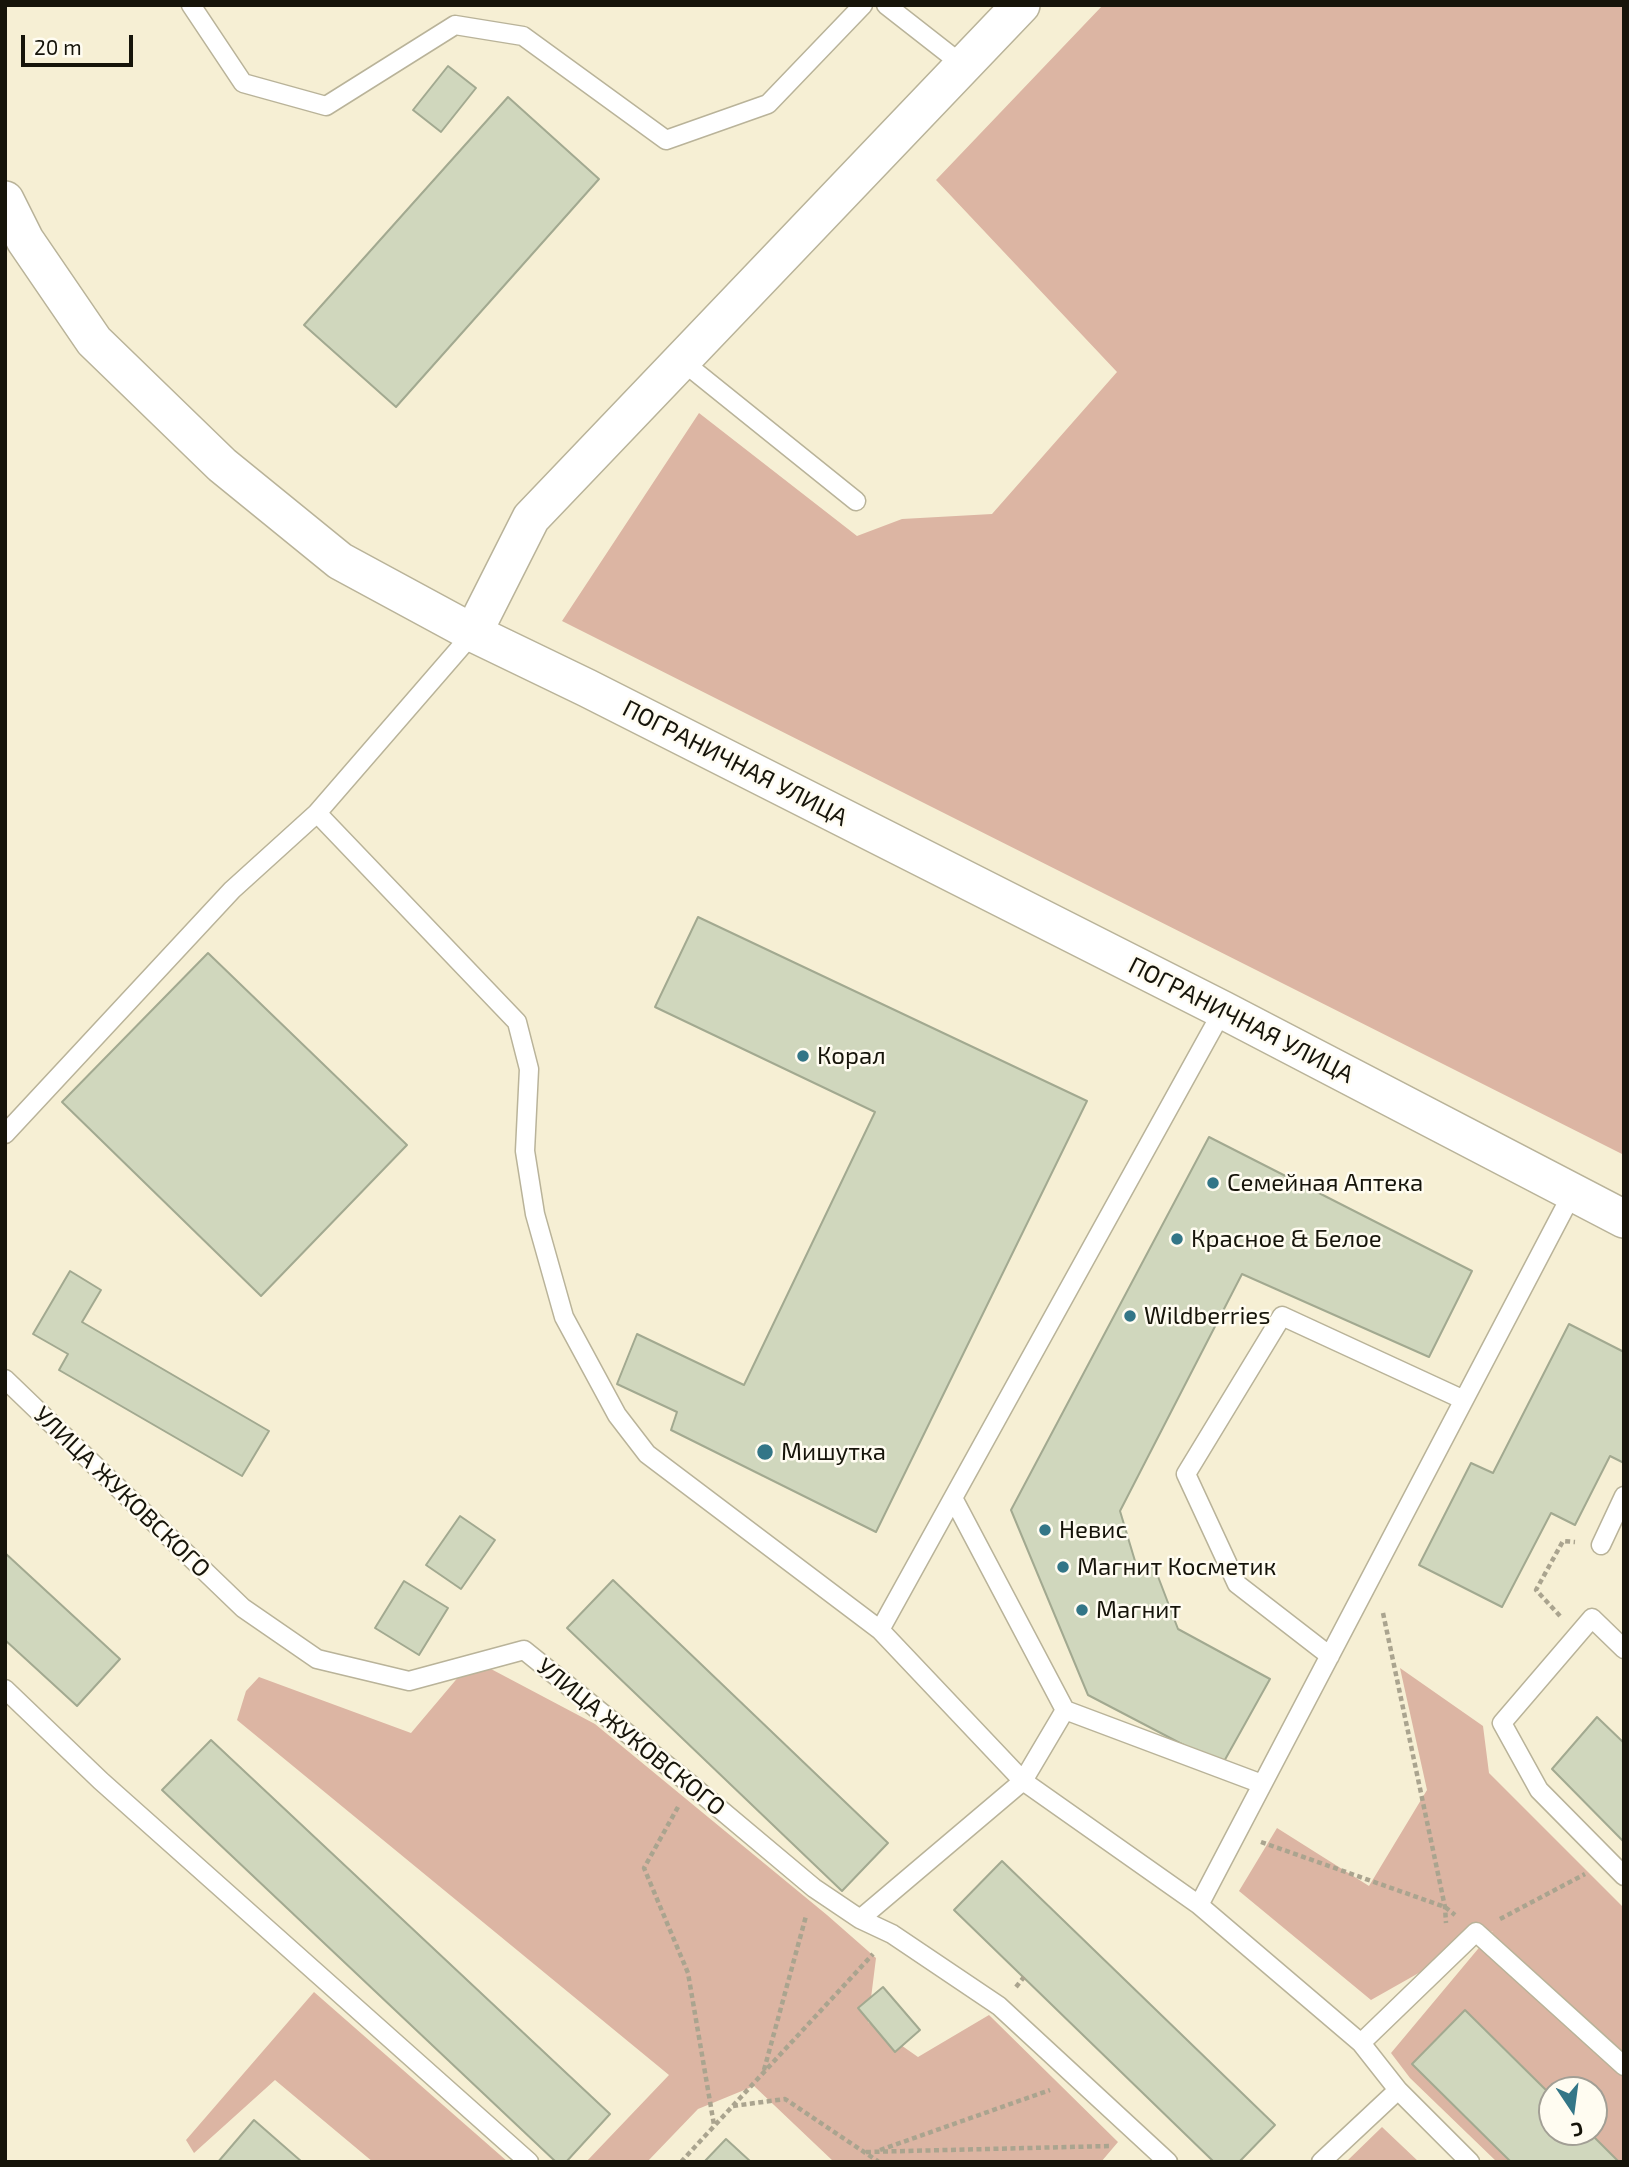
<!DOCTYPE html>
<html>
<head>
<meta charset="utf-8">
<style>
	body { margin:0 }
	#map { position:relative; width:1629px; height:2167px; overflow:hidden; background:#f6efd4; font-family:"Exo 2",sans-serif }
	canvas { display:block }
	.frame { position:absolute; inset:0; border:7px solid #16140a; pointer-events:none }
	.north { position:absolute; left:1538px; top:2076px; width:70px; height:70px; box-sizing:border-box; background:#fffcf1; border:2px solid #a29f95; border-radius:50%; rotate:167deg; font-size:19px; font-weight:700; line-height:28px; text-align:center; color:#16140a }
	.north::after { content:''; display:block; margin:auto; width:24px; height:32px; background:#337687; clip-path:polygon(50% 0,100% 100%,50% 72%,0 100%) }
	.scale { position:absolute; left:21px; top:35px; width:112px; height:32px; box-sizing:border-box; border:4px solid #16140a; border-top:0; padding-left:9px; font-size:21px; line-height:24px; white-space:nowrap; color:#16140a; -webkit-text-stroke:5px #fffcf1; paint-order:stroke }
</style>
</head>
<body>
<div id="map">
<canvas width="1629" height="2167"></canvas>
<div class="frame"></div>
<div class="north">С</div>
<div class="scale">20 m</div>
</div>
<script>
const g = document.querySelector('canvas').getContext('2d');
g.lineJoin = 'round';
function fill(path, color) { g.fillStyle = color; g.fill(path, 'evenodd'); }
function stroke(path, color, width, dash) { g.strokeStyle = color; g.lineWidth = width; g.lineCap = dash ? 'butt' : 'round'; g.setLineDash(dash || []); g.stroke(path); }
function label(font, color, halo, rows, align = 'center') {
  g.font = font + ' "Exo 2",sans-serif'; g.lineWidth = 5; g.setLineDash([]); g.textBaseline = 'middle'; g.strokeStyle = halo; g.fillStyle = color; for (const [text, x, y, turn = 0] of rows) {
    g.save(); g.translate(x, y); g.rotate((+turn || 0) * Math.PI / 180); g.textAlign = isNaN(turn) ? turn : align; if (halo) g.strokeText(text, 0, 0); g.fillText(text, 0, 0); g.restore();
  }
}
const green = new Path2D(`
	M1103 5H1624V1155L562 621 699 413 857 536 902 519 992 514 1117 372 936 180Z
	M1400 1668 1483 1726 1489 1773 1624 1908V2162H1497L1410 2078 1391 2053 1493 1931 1371 2000 1239 1891 1277 1828 1369 1886 1427 1790ZM1552 2090H1594V2132H1552Z
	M491 1669 595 1724 827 1915 876 1958 868 2022 918 2057 989 2015 1118 2142 1101 2162H834L754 2086 698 2109 647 2162H586L669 2075 237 1720 246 1691 259 1677 411 1733 460 1675Z
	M314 1992 508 2162H373L275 2080 194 2153 186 2140Z
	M1382 2127 1419 2162H1346Z`);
const building = new Path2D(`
	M448 66 476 88 441 132 413 110Z
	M508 97 599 179 396 407 304 325Z
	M698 917 1087 1101 876 1532 671 1430 677 1412 617 1384 637 1334 744 1385 875 1112 655 1007Z
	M208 953 407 1145 261 1296 62 1102Z
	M1209 1137 1472 1271 1429 1357 1242 1274 1120 1511 1138 1571 1154 1566 1178 1629 1270 1679 1222 1765 1088 1695 1011 1510Z
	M70 1271 101 1290 82 1322 269 1431 242 1476 59 1370 68 1354 33 1334Z
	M1569 1324 1624 1352V1463L1610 1456 1575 1525 1551 1513 1502 1607 1419 1565 1471 1463 1493 1473Z
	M460 1516 495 1540 461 1589 426 1565Z
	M5 1553 120 1659 77 1706 5 1640Z
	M613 1580 888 1843 842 1891 567 1628Z
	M404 1581 448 1608 419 1655 375 1628Z
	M1597 1717 1624 1743V1842L1552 1769Z
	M211 1740 610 2114 566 2162H556L162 1790Z
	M1002 1861 1275 2125 1239 2162H1214L954 1910Z
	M883 1987 920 2030 895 2052 858 2008Z
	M1465 2010 1552 2096V2132H1589L1619 2162H1511L1412 2064Z
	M254 2120 302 2162H218Z
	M726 2139 751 2162H704Z`);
const path = new Path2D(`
	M1383 1613 1445 1907 1446 1923
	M1560 1616 1536 1590 1563 1541 1575 1542
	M678 1807 644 1868 688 1973 714 2125
	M1261 1842 1445 1907 1455 1915
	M1500 1919 1585 1874
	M1016 1987 1024 1977
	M764 2070 806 1916
	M733 2106 785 2099 879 2162
	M880 2150 1050 2090
	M866 2152 1110 2146
	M681 2162 873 1954`);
const lane = new Path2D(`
	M191 5 243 83 326 106 455 25 523 36 666 140 768 104 863 5
	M886 5 964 66
	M682 361 856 501
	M317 813 517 1022 529 1069 525 1151 535 1214 564 1317 617 1415 647 1454 880 1630 1023 1781 1199 1905 1361 2043 1398 2090 1470 2162
	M5 1134 232 890 317 813 473 633
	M5 1379 243 1608 317 1659 409 1681 524 1650 690 1784 814 1888 860 1919 892 1934 999 2006 1168 2162
	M953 1498 1065 1710 1262 1784
	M1601 1545 1624 1496
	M880 1630 1223 1010
	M1624 1649 1592 1618 1502 1723 1539 1790 1624 1876
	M1330 1656 1237 1584 1186 1474 1282 1316 1464 1400
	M5 1689 101 1781 529 2162
	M1199 1905 1573 1192
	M860 1919 1023 1781 1065 1710
	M1361 2043 1476 1932 1624 2066
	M1321 2162 1398 2090`);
const street = new Path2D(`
	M5 200 25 240 94 341 222 465 340 561 473 633 587 688 1223 1010 1624 1219
	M473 633 531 518 1021 5`);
const markers = [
	[803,1056,7,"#337687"],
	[1213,1183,7,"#337687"],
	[1177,1239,7,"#337687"],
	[1130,1316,7,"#337687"],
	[765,1452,9,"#337687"],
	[1045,1530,7,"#337687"],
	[1063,1567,7,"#337687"],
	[1082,1610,7,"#337687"]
];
const streetNames = [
	["ПОГРАНИЧНАЯ УЛИЦА",735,763,27],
	["ПОГРАНИЧНАЯ УЛИЦА",1241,1020,27],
	["УЛИЦА ЖУКОВСКОГО",122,1492,44],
	["УЛИЦА ЖУКОВСКОГО",631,1737,39]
];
const poiNames = [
	["Корал",817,1056],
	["Семейная Аптека",1227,1183],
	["Красное & Белое",1191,1239],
	["Wildberries",1144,1316],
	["Мишутка",781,1452],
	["Невис",1059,1530],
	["Магнит Косметик",1077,1567],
	["Магнит",1096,1610]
];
fill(green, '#dcb5a3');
fill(building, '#d0d7bd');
stroke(building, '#a2a990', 2);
stroke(lane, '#b9b399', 21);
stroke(street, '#b9b399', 40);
stroke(path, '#aaa48f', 4.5, [5, 3.5]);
stroke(lane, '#fff', 18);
stroke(street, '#fff', 37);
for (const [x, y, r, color] of markers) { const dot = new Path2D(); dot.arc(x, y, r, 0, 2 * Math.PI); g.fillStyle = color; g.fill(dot); stroke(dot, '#fffcf1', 2.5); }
label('24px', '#16140a', '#fffcf1', streetNames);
label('24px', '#16140a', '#fffcf1', poiNames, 'left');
</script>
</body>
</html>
